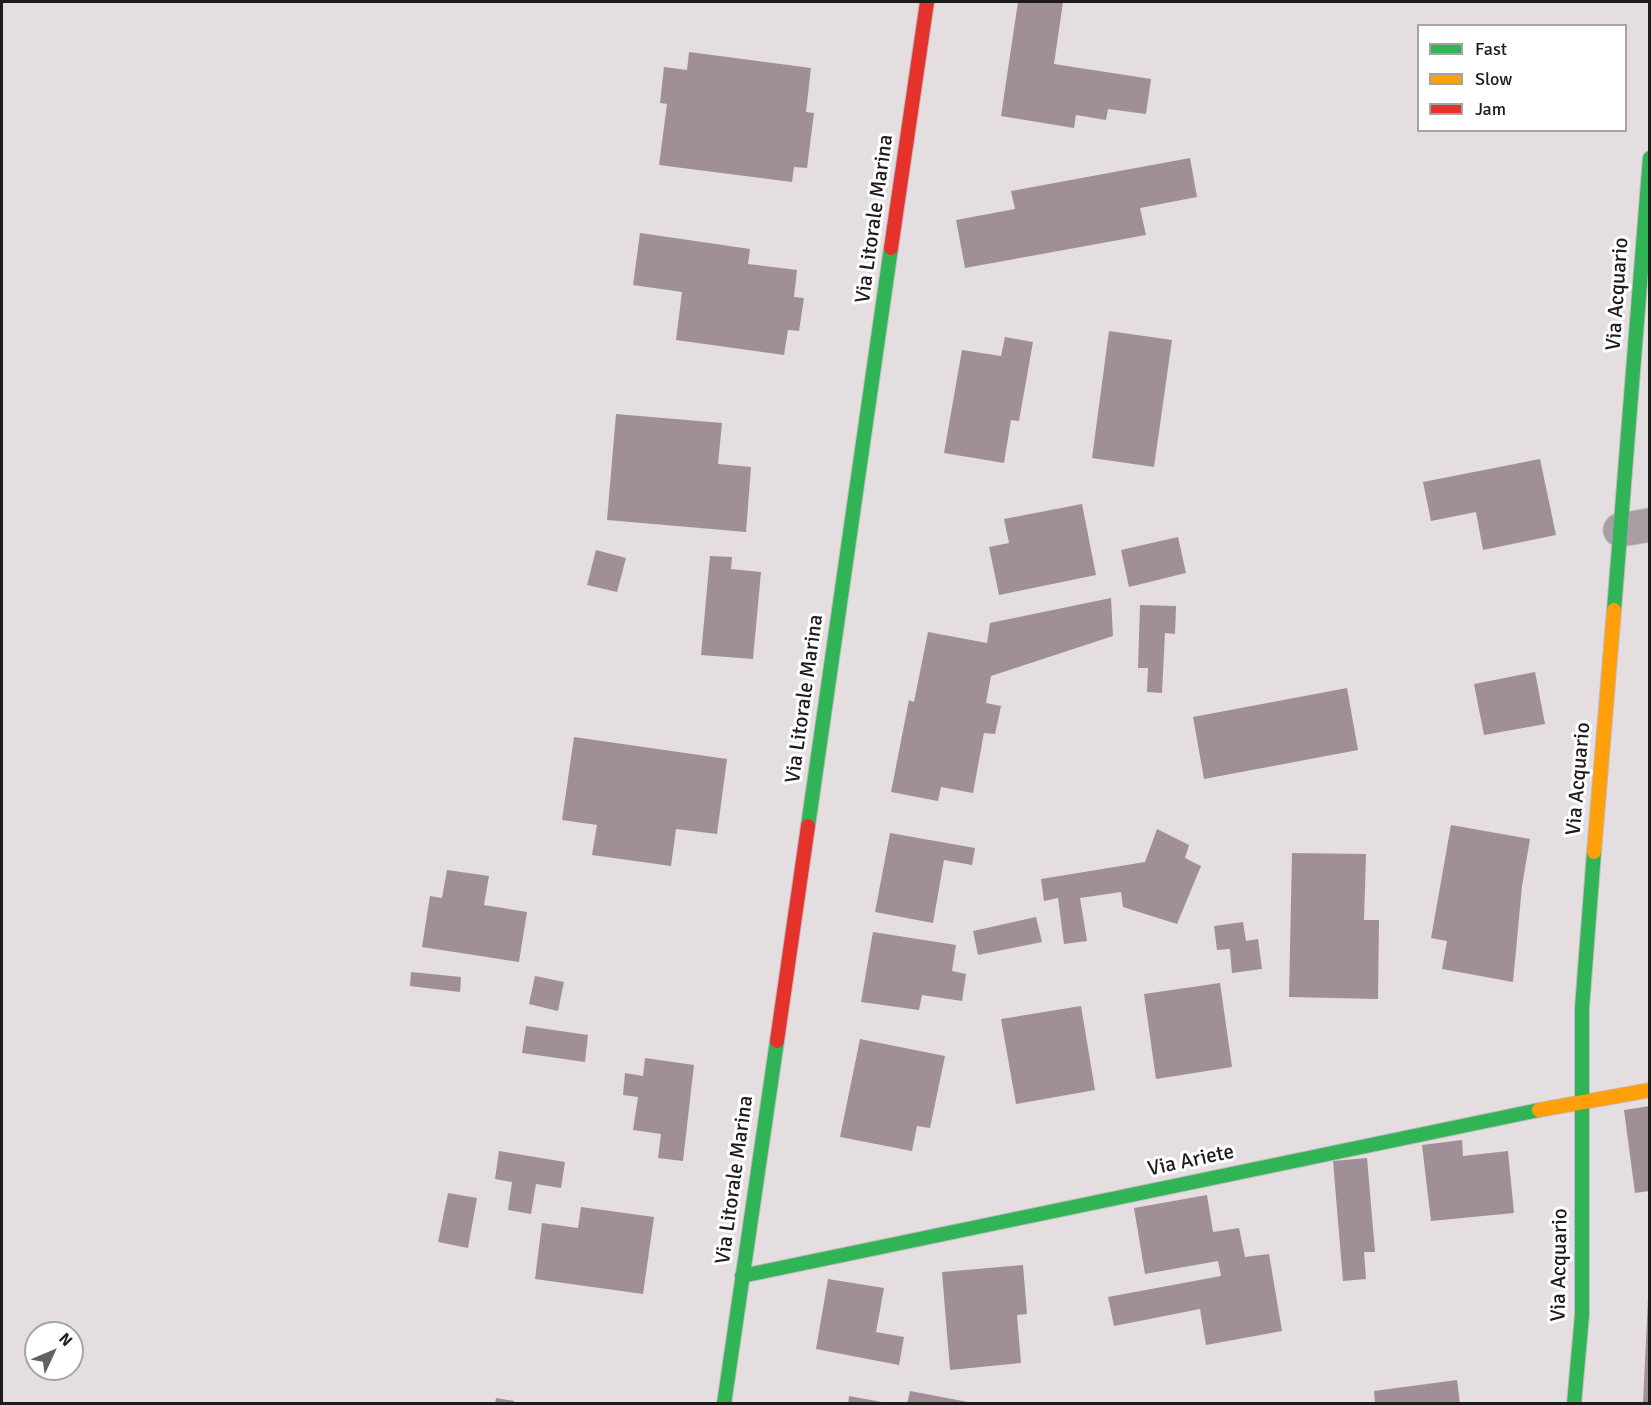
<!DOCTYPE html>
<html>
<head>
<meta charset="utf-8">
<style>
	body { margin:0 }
	#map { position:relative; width:1651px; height:1405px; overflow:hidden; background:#e4dee0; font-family:Signika,sans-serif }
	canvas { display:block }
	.frame { position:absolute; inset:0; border:3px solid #1f1b1d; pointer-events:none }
	.legend { position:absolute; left:1417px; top:24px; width:210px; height:108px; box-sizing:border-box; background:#fff; border:2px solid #a5a4a5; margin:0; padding:8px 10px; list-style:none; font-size:18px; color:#1f1b1d }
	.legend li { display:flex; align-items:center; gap:12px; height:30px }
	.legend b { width:30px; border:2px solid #a5a4a5 }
	.north { position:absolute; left:24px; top:1321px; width:60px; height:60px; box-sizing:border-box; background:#fff; border:2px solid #a5a4a5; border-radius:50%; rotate:46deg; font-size:16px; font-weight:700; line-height:24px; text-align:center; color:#1f1b1d }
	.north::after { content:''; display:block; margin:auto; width:21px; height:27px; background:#645f61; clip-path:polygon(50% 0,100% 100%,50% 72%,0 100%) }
</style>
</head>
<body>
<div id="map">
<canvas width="1651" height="1405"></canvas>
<div class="frame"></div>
<ul class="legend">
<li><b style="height:8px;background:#30b455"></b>Fast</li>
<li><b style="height:8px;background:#ff9f0a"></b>Slow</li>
<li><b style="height:8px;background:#e5322d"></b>Jam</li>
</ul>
<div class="north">N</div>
</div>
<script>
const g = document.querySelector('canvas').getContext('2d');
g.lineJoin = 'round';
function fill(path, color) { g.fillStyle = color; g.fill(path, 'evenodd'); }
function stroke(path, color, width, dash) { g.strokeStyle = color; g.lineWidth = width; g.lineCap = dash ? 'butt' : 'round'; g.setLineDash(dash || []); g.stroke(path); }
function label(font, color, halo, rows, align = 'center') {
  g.font = font + ' Signika,sans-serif'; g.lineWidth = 6; g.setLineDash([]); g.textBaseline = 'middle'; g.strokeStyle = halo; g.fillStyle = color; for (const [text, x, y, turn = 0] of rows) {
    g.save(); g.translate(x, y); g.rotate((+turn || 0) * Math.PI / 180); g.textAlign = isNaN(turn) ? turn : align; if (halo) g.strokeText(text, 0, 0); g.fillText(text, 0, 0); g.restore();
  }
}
const building = new Path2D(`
	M1018 2H1063L1054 64 1151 79 1146 114 1108 109 1106 120 1076 115 1074 128 1001 116Z
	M689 52 811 68 806 112 814 113 807 168 794 167 792 182 659 165 667 104 660 103 664 67 687 70Z
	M1190 158 1197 197 1140 208 1146 235 965 268 956 220 1015 209 1011 191Z
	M640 233 750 249 748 264 797 270 794 297 804 298 799 331 788 330 784 355 676 340 682 292 633 285Z
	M1109 331 1172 340 1154 467 1092 458Z
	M1005 337 1033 342 1019 421 1011 420 1004 463 944 453 962 350 1001 356Z
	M616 414 722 423 718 464 751 467 746 532 607 520Z
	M1540 459 1556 535 1483 550 1476 512 1431 521 1423 482Z
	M1082 504 1096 575 999 595 989 547 1009 543 1004 519Z
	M1178 537 1186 573 1129 587 1121 550Z
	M596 550 626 558 617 592 587 585Z
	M710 556 732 557 731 569 761 572 753 659 701 655Z
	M1111 598 1113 636 991 676 986 703 1001 706 995 734 984 733 973 793 941 787 938 801 891 792 909 700 914 702 928 632 987 643 990 623Z
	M1140 605 1176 606 1175 634 1165 633 1162 693 1147 692 1148 668H1138Z
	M1535 672 1545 724 1484 735 1474 684Z
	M1347 688 1358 750 1204 779 1193 717Z
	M574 737 727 759 717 834 676 829 671 866 592 855 597 825 562 820Z
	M1451 825 1530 839 1522 886 1513 982 1442 969 1447 941 1431 938Z
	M1157 829 1189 845 1185 858 1201 866 1177 924 1123 907 1121 892 1080 898 1087 941 1064 944 1058 898 1044 901 1041 879 1145 862Z
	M890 833 975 848 972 865 944 860 933 923 875 912Z
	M1292 853 1366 854 1364 920H1379L1378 999 1289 997Z
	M447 870 489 876 484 905 527 912 519 962 422 947 430 896 442 898Z
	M1036 917 1042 942 978 955 973 931Z
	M1243 922 1246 941 1258 939 1262 969 1232 973 1230 949 1217 950 1214 926Z
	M873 932 956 945 952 971 966 974 962 1001 922 995 919 1010 861 1002Z
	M411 972 461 977 460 992 410 986Z
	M535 976 564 982 558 1011 529 1004Z
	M1220 983 1232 1067 1156 1079 1144 994Z
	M1081 1006 1095 1090 1016 1104 1001 1019Z
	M526 1026 588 1035 585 1062 522 1053Z
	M860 1039 945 1056 930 1128 917 1126 912 1151 840 1137Z
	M645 1058 694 1065 683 1161 658 1158 661 1134 633 1130 638 1097 623 1095 625 1073 643 1076Z
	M1650 1106V1191L1635 1193 1624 1110Z
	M1462 1140 1463 1156 1508 1151 1514 1213 1431 1221 1422 1145Z
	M499 1151 565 1162 561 1188 536 1184 531 1214 508 1210 512 1182 495 1179Z
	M1367 1158 1375 1252H1364L1366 1279 1343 1281 1333 1161Z
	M448 1193 477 1198 468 1248 438 1242Z
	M1207 1195 1213 1232 1239 1228 1245 1257 1269 1254 1282 1331 1206 1345 1200 1309 1114 1326 1108 1297 1221 1276 1218 1261 1145 1274 1134 1208Z
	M581 1207 654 1217 643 1294 535 1279 542 1223 578 1228Z
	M1023 1265 1027 1314 1017 1315 1021 1363 950 1370 942 1272Z
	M828 1279 884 1288 876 1332 904 1337 899 1365 816 1349Z
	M1648 1298 1650 1404H1643Z
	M1457 1380 1460 1404H1375L1374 1391Z
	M910 1391 968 1402V1404H907Z
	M849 1396 882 1402V1404H848Z
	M496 1398 514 1401V1404H495Z`);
const street = new Path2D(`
	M1620 530 1650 525`);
const fast = new Path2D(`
	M1614 610 1650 158
	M808 826 891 248
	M742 1276 1539 1110
	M724 1404 777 1041
	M1574 1404 1582 1315V1008L1594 852`);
const slow = new Path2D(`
	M1594 852 1614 610
	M1539 1110 1650 1090`);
const jam = new Path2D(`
	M891 248 927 2
	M777 1041 808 826`);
const streetNames = [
	["Via Litorale Marina",875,219,-82],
	["Via Acquario",1618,294,-86],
	["Via Litorale Marina",805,699,-82],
	["Via Acquario",1579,779,-85],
	["Via Ariete",1191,1161,-12],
	["Via Litorale Marina",735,1180,-82],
	["Via Acquario",1560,1265,-89]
];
fill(building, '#a18f97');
stroke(street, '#c0bcbd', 35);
stroke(fast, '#c0bcbd', 16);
stroke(slow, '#c0bcbd', 16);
stroke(jam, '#c0bcbd', 16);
stroke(street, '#a99ea3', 33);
stroke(fast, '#30b455', 14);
stroke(slow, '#ff9f0a', 14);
stroke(jam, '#e5322d', 14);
label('21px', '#1f1b1d', '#fff', streetNames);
</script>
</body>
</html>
